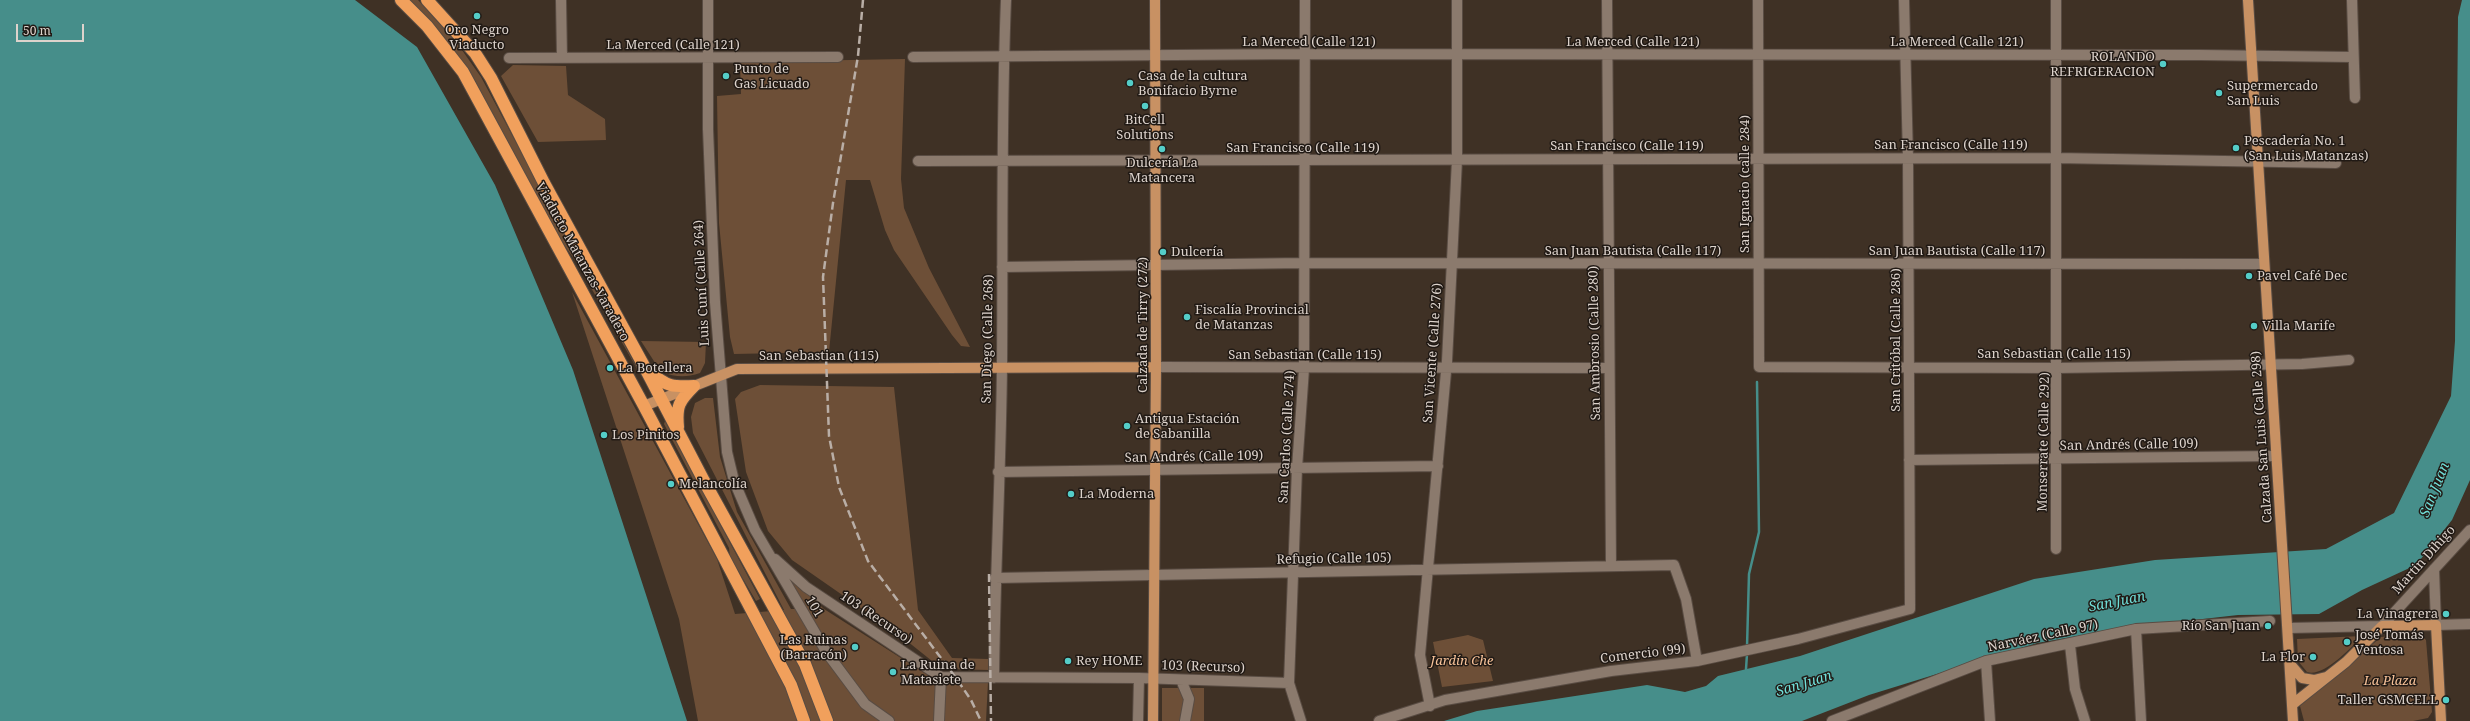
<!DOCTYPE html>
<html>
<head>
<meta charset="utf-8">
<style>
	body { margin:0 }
	#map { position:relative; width:2470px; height:721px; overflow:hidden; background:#3f3125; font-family:"Noto Serif",serif }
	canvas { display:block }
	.scale { position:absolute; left:16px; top:24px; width:68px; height:18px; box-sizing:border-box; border:2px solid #ddd3cc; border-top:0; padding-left:5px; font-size:12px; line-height:14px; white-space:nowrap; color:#ddd3cc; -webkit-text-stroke:3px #211a15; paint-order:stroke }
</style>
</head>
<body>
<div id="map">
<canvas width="2470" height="721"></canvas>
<div class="scale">50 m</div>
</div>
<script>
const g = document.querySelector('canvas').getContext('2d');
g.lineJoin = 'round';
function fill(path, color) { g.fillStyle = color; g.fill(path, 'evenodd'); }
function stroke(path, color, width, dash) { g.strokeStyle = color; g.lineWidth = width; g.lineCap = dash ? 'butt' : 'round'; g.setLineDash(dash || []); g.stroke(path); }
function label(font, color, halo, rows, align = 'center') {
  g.font = font + ' "Noto Serif",serif'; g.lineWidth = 3; g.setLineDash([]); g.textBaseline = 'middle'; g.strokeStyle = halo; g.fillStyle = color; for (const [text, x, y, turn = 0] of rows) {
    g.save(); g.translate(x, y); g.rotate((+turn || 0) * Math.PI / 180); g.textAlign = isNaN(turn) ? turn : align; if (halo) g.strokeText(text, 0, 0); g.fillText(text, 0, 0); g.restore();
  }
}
const green = new Path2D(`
	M410 0H418L457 43 481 77 645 383 577 263 562 242 475 81 441 33Z
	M905 59 901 179 904 208 929 268 970 347 961 346 952 335 894 250 885 230 870 180H846L829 352 734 354 730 337 719 223 717 96 741 94 740 62Z
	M513 65 566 66 568 95 605 119 606 140 538 142 501 76Z
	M572 292 717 559 735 614 784 610 693 433 691 417 695 403 705 398H713L720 457 737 512 791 609H803L784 573 824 609 937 681 988 682 986 721H698L679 619Z
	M641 341 706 342 705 363 700 373C685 378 676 377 661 372Z
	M760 385 894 387 918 610 952 658 988 659V670L953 669 932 661 897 633 792 560 768 531 746 472 735 399 741 392Z
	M665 421 760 599 756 601 730 557 729 548 664 424Z
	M2420 634 2426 640 2432 712 2428 718 2413 721H2304L2300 706 2381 637Z
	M1468 635 1483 640 1493 681 1442 687 1433 642Z
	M2362 636C2352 647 2323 678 2307 672L2298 661 2297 639Z
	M1162 688H1204V721H1162Z`);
const water = new Path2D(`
	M0 0H355L417 47 495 185 573 370 687 721H0Z
	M2462 0H2470V480L2452 520 2416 565 2362 590 2319 614 2238 615 2124 628 2037 643 1869 695 1802 721H1444L1477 711 1647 685 1685 692 1706 686 1718 676 1800 656 2034 579 2155 560 2326 549 2394 513 2451 396 2455 341 2458 17Z`);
const stream = new Path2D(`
	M1747 647 1749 574 1759 532 1757 382
	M1746 669 1747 654`);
const minor = new Path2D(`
	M561 0 562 58
	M708 0V129L715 302 727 452 734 481 755 530 827 653 865 704 889 721
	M1607 0 1611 566
	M1758 0 1759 367 2057 368 2302 364 2349 360
	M2352 0 2355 98
	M913 57 1305 54 2200 55 2352 57
	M509 58 838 57
	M918 161 2056 158 2336 163
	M1002 267 1304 263 2264 264
	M1156 367 1609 368
	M1909 460 2276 456
	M998 472 1438 466
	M2056 549V0
	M775 559 806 587 941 677 1139 678 1289 683
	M2434 569 2436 625 2470 624
	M995 578 1674 565 1686 599 1697 661
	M2288 628 2382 626 2470 530
	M2136 629 2141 721
	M2070 645 2075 689 2085 721
	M1986 661 1990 721
	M994 678C995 574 1001 469 1002 365 1003 243 1001 122 1006 0
	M1181 680 1189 699 1185 721
	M1430 706 1420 655 1447 361 1457 160V0
	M939 721 941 677
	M1138 721 1139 678
	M1301 721 1289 683 1297 468 1304 369 1305 0
	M1379 721 1445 700 1611 671 1697 661 1798 639 1910 609 1908 158 1904 0
	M1832 721 1986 661 2136 629 2270 621`);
const major = new Path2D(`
	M2248 0 2293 721
	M644 406 737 369 1156 367
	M2290 664 2302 678 2314 680 2326 677
	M2293 704 2346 662 2382 626 2436 625 2441 721
	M1153 721 1156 367 1155 0`);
const highway = new Path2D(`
	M401 0 427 26 463 72 644 406 791 685 804 721
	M427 0 475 53 491 78 544 183 644 366 704 481 805 664 827 721
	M650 372C667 387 673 387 694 386
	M678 427C676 406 679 401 694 386`);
const rail = new Path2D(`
	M863 0 858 56 833 203 823 277 829 436 839 487 868 561 956 678 971 700 981 721
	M989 574 991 721`);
const markers = [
	[477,16,4,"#54cdc8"],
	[2163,64,4,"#54cdc8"],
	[726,76,4,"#54cdc8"],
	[1130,83,4,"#54cdc8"],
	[2219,93,4,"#54cdc8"],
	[1145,106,4,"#54cdc8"],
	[2236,148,4,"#54cdc8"],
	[1162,149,4,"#54cdc8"],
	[1163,252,4,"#54cdc8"],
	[2249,276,4,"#54cdc8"],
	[1187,317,4,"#54cdc8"],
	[2254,326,4,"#54cdc8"],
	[610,368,4,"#54cdc8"],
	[1127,426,4,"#54cdc8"],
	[604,435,4,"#54cdc8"],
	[671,484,4,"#54cdc8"],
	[1071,494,4,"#54cdc8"],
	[2446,614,4,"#54cdc8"],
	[2268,626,4,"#54cdc8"],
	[2347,642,4,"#54cdc8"],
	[855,647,4,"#54cdc8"],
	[2313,657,4,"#54cdc8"],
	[1068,661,4,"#54cdc8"],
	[893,672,4,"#54cdc8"],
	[2446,700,4,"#54cdc8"]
];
const poiNames = [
	["Oro Negro",477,30,"center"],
	["Viaducto",477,45,"center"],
	["ROLANDO",2155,57,"right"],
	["REFRIGERACION",2155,72,"right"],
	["Punto de",734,69],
	["Gas Licuado",734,84],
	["Casa de la cultura",1138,76],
	["Bonifacio Byrne",1138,91],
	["Supermercado",2227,86],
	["San Luis",2227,101],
	["BitCell",1145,120,"center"],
	["Solutions",1145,135,"center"],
	["Pescadería No. 1",2244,141],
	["(San Luis Matanzas)",2244,156],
	["Dulcería La",1162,163,"center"],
	["Matancera",1162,178,"center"],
	["Dulcería",1171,252],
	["Pavel Café Dec",2257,276],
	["Fiscalía Provincial",1195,310],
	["de Matanzas",1195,325],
	["Villa Marife",2262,326],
	["La Botellera",618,368],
	["Antigua Estación",1135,419],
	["de Sabanilla",1135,434],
	["Los Pinitos",612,435],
	["Melancolía",679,484],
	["La Moderna",1079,494],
	["La Vinagrera",2438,614,"right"],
	["Río San Juan",2260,626,"right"],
	["José Tomás",2355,635],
	["Ventosa",2355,650],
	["Las Ruinas",847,640,"right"],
	["(Barracón)",847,655,"right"],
	["La Flor",2305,657,"right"],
	["Rey HOME",1076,661],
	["La Ruina de",901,665],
	["Matasiete",901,680],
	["Taller GSMCELL",2438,700,"right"]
];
const streetNames = [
	["La Merced (Calle 121)",1309,42],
	["La Merced (Calle 121)",1633,42],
	["La Merced (Calle 121)",1957,42],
	["La Merced (Calle 121)",673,45],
	["San Francisco (Calle 119)",1951,145],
	["San Francisco (Calle 119)",1627,146],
	["San Francisco (Calle 119)",1303,148],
	["San Ignacio (calle 284)",1745,184,-90],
	["San Juan Bautista (Calle 117)",1633,251],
	["San Juan Bautista (Calle 117)",1957,251],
	["Viaducto Matanzas-Varadero",582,262,61],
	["Luis Cuní (Calle 264)",702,283,-93],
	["Calzada de Tirry (272)",1143,325,-90],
	["San Diego (Calle 268)",988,339,-89],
	["San Critóbal (Calle 286)",1896,340,-90],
	["San Ambrosio (Calle 280)",1595,343,-91],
	["San Vicente (Calle 276)",1433,353,-86],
	["San Sebastian (Calle 115)",2054,354],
	["San Sebastian (Calle 115)",1305,355],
	["San Sebastian (115)",819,356],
	["San Carlos (Calle 274)",1287,437,-87],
	["Calzada San Luis (Calle 298)",2262,437,-94],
	["Monserrate (Calle 292)",2044,442,-89],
	["San Andrés (Calle 109)",2129,445,-1],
	["San Andrés (Calle 109)",1194,457,-1],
	["Refugio (Calle 105)",1334,559,-1],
	["Martin Dihigo",2424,560,-48],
	["101",814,607,59],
	["103 (Recurso)",876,618,34],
	["Narváez (Calle 97)",2043,636,-12],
	["Comercio (99)",1643,654,-7],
	["103 (Recurso)",1203,667,2]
];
const parkNames = [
	["Jardín Che",1462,661],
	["La Plaza",2390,681]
];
const waterNames = [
	["San Juan",2435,490,-68],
	["San Juan",2117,602,-11],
	["San Juan",1804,684,-17]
];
fill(green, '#6d4f37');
fill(water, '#468e8a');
stroke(stream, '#468e8a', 2.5);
stroke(minor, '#594c43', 12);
stroke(major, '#594c43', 12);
stroke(highway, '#594c43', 14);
stroke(minor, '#8b7a6d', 10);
stroke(major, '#c89163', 10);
stroke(highway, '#f1a05c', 12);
stroke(rail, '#b9aea6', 2.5, [8, 4]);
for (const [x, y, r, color] of markers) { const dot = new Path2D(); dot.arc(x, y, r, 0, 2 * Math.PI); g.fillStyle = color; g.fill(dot); stroke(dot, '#211a15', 1.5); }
label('13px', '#ddd3cc', '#211a15', poiNames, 'left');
label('13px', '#ddd3cc', '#211a15', streetNames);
label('italic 13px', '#f7c299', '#211a15', parkNames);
label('italic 14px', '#70ded8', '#211a15', waterNames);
</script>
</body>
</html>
